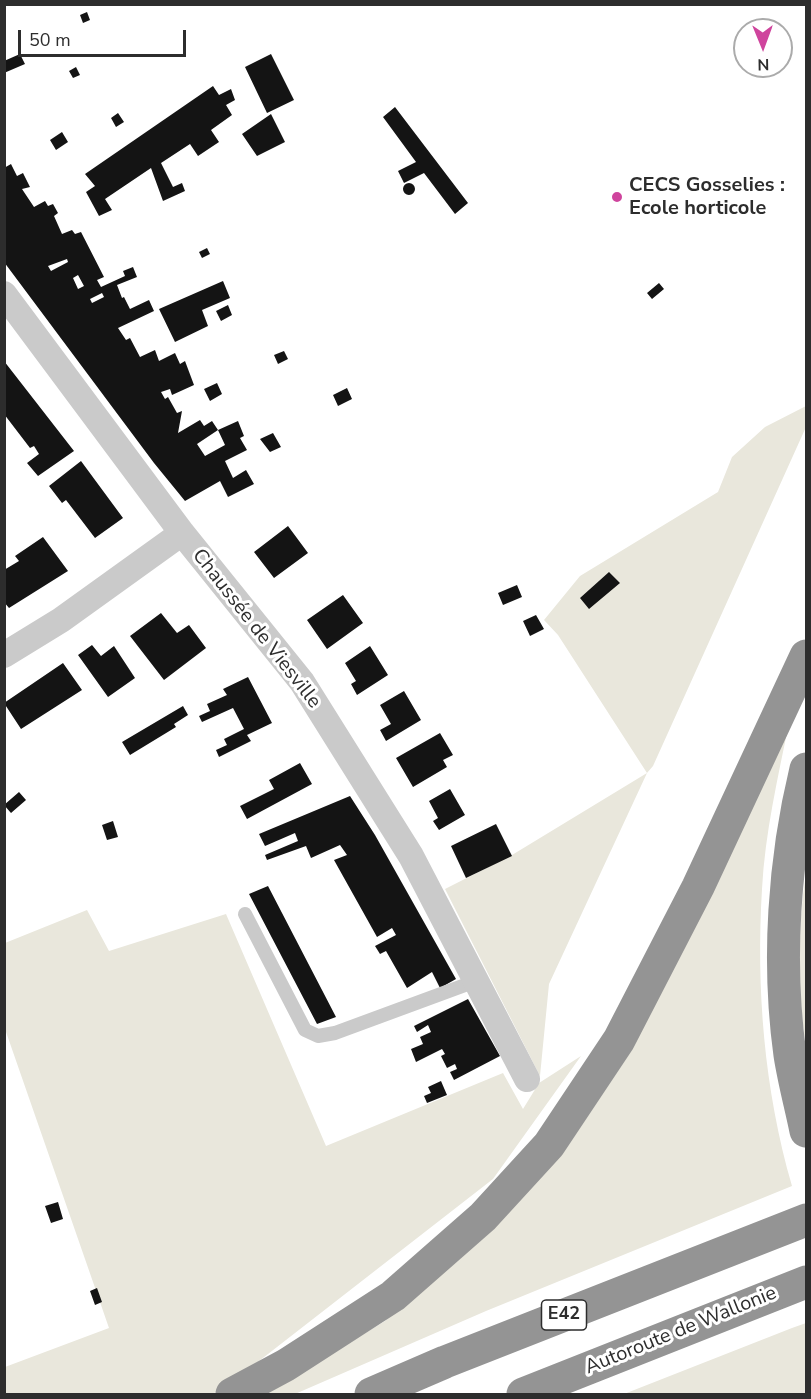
<!DOCTYPE html>
<html>
<head>
<meta charset="utf-8">
<style>
	body { margin:0 }
	#map { position:relative; width:811px; height:1399px; overflow:hidden; background:#fff; font-family:"Nunito Sans",sans-serif }
	canvas { display:block }
	.frame { position:absolute; inset:0; border:6px solid #2d2d2d; pointer-events:none }
	.north { position:absolute; left:733px; top:18px; width:60px; height:60px; box-sizing:border-box; background:#fff; border:2px solid #ababab; border-radius:50%; rotate:179deg; font-size:16px; font-weight:700; line-height:24px; text-align:center; color:#2d2d2d }
	.north::after { content:''; display:block; margin:auto; width:21px; height:27px; background:#cf449d; clip-path:polygon(50% 0,100% 100%,50% 72%,0 100%) }
	.scale { position:absolute; left:18px; top:30px; width:168px; height:27px; box-sizing:border-box; border:3px solid #2d2d2d; border-top:0; padding-left:8px; font-size:18px; line-height:21px; white-space:nowrap; color:#2d2d2d; -webkit-text-stroke:4px #fff; paint-order:stroke }
</style>
</head>
<body>
<div id="map">
<canvas width="811" height="1399"></canvas>
<div class="frame"></div>
<div class="north">N</div>
<div class="scale">50 m</div>
</div>
<script>
const g = document.querySelector('canvas').getContext('2d');
g.lineJoin = 'round';
function fill(path, color) { g.fillStyle = color; g.fill(path, 'evenodd'); }
function stroke(path, color, width, dash) { g.strokeStyle = color; g.lineWidth = width; g.lineCap = dash ? 'butt' : 'round'; g.setLineDash(dash || []); g.stroke(path); }
function label(font, color, halo, rows, align = 'center') {
  g.font = font + ' "Nunito Sans",sans-serif'; g.lineWidth = 6; g.setLineDash([]); g.textBaseline = 'middle'; g.strokeStyle = halo; g.fillStyle = color; for (const [text, x, y, turn = 0] of rows) {
    g.save(); g.translate(x, y); g.rotate((+turn || 0) * Math.PI / 180); g.textAlign = isNaN(turn) ? turn : align; if (halo) g.strokeText(text, 0, 0); g.fillText(text, 0, 0); g.restore();
  }
}
const green = new Path2D(`
	M806 406V427L653 766 647 773 549 984 540 1076 445 889 512 855 647 773 558 635 544 620 580 576 718 492 732 457 765 427Z
	M789 723C778 777 765 833 762 889 756 988 764 1089 792 1186L486 1311 295 1394H266L385 1321 461 1258 517 1203Z
	M806 873V1047C797 990 797 930 806 873Z
	M87 910 109 951 226 914 326 1146 503 1073 523 1109 539 1083 581 1056 493 1179 223 1389 212 1394H5V1367L109 1328 5 1029V943Z
	M806 1323V1394H624L792 1328Z`);
const building = new Path2D(`
	M87 12 90 20 83 23 80 15Z
	M20 54 25 64 4 73V61Z
	M271 54 294 100 267 113 245 67Z
	M76 67 80 75 73 78 69 71Z
	M213 86 219 95 231 89 235 100 226 105 232 115 211 130 219 142 198 156 190 144 161 163 173 187 182 183 185 191 163 201 151 168 105 199 112 210 99 216 86 192 95 186 85 174Z
	M395 107 468 203 455 214 424 173 404 183 398 171 416 162 383 117Z
	M118 113 124 122 116 127 111 118Z
	M271 114 285 142 257 156 242 134Z
	M62 132 68 142 56 150 50 140Z
	M11 164 17 176 23 173 30 187 22 189 34 207 45 201 48 206 53 204 58 213 54 216 62 234 72 230 75 234 81 232 104 277 97 280 101 287 125 276 123 271 133 267 137 277 117 285 122 298 124 297 130 309 149 300 154 311 118 328 126 340 130 338 140 357 155 350 159 361 175 353 180 364 185 361 194 385 172 395 170 389 161 392 165 399 168 397 177 413 182 411 178 433 200 420 204 426 212 421 218 430 197 444 205 456 225 445 218 430 238 421 244 436 240 438 247 450 225 461 233 478 246 470 254 484 228 497 220 481 185 501 154 463 4 262V168ZM67 259 68 262 51 271 48 266ZM78 275 84 286 78 289 73 278ZM102 293 104 297 92 303 90 299Z
	M403 189a6 6 0 1 1 12 0a6 6 0 1 1-12 0Z
	M207 248 210 254 202 258 199 252Z
	M223 281 230 298 202 310 208 326 175 342 159 309Z
	M659 283 664 289 652 299 647 293Z
	M228 305 232 315 221 321 216 311Z
	M284 351 288 359 278 364 274 355Z
	M4 361 74 451 38 476 27 463 39 454 34 446 30 448 4 414Z
	M217 383 222 394 210 401 204 389Z
	M347 388 352 399 338 406 333 395Z
	M273 433 281 447 270 452 260 439Z
	M81 461 123 518 95 538 66 500 62 503 49 486Z
	M288 526 308 553 274 578 254 552Z
	M43 537 68 571 9 608 4 602V570L19 561 15 556Z
	M609 572 620 583 589 609 580 598Z
	M517 585 522 597 503 605 498 593Z
	M343 595 363 623 327 649 307 620Z
	M161 613 177 633 189 625 206 648 164 680 130 636Z
	M536 615 544 629 530 636 523 621Z
	M92 645 101 656 114 646 135 678 108 697 78 655Z
	M370 646 388 675 357 695 351 684 356 681 345 663Z
	M63 663 82 690 21 729 4 703Z
	M248 677 272 723 247 735 251 741 219 757 216 750 227 745 224 739 244 729 233 708 202 722 199 716 210 711 207 704 227 695 223 689Z
	M404 691 421 720 386 741 380 730 391 724 380 705Z
	M183 706 188 715 174 724 176 727 130 755 122 742Z
	M440 733 453 755 443 760 447 767 413 787 396 758Z
	M300 763 312 784 247 819 240 806 274 789 269 780Z
	M450 789 465 815 439 830 433 821 438 818 429 801Z
	M19 792 26 800 11 813 4 805Z
	M350 796 375 835 456 979 440 988 432 972 407 988 386 951 380 954 375 946 396 935 392 928 377 937 334 860 347 855 340 845 311 858 306 846 267 860 265 855 298 841 295 833 265 846 259 834Z
	M113 821 118 837 107 840 102 825Z
	M496 824 512 856 466 878 451 846Z
	M268 886 336 1017 317 1024 249 894Z
	M468 999 500 1056 454 1080 450 1072 457 1069 455 1064 447 1068 441 1056 445 1054 442 1049 416 1062 411 1049 423 1044 420 1037 431 1032 428 1025 417 1032 414 1026Z
	M441 1081 447 1095 427 1103 424 1096 431 1093 428 1087Z
	M58 1202 63 1219 51 1223 45 1206Z
	M97 1288 102 1302 95 1305 90 1291Z`);
const service = new Path2D(`
	M245 914 305 1030 318 1036 335 1033 476 981`);
const minor = new Path2D(`
	M4 294 182 533 302 682 411 856 527 1079
	M4 655 61 620 182 533`);
const motorway = new Path2D(`
	M806 769C784 860 777 961 790 1055 794 1081 801 1106 806 1131
	M232 1394 286 1365 393 1296 483 1217 549 1145 619 1040 698 887 806 656
	M371 1394 445 1362 806 1220
	M523 1394 806 1282`);
const markers = [
	[617,197,6,"#cf449d"]
];
const shields = [
	[564,1315,45]
];
const shieldNames = [
	["E42",564,1315]
];
const poiNames = [
	["CECS Gosselies :",629,186],
	["Ecole horticole",629,209]
];
const streetNames = [
	["Chaussée de Viesville",256,629,52],
	["Autoroute de Wallonie",681,1331,-22]
];
fill(green, '#e9e7dc');
fill(building, '#141414');
stroke(service, '#cacaca', 14);
stroke(minor, '#cacaca', 26);
stroke(motorway, '#949494', 33);
for (const [x, y, r, color] of markers) { const dot = new Path2D(); dot.arc(x, y, r, 0, 2 * Math.PI); g.fillStyle = color; g.fill(dot); stroke(dot, '#fff', 2); }
for (const [x, y, w] of shields) { const box = new Path2D(); box.roundRect(x - w / 2, y - 15, w, 30, 4.5); g.fillStyle = '#fff'; g.fill(box); stroke(box, '#2d2d2d', 1.5); }
label('bold 18px', '#2d2d2d', null, shieldNames);
label('bold 20px', '#2d2d2d', '#fff', poiNames, 'left');
label('20px', '#2d2d2d', '#fff', streetNames);
</script>
</body>
</html>
